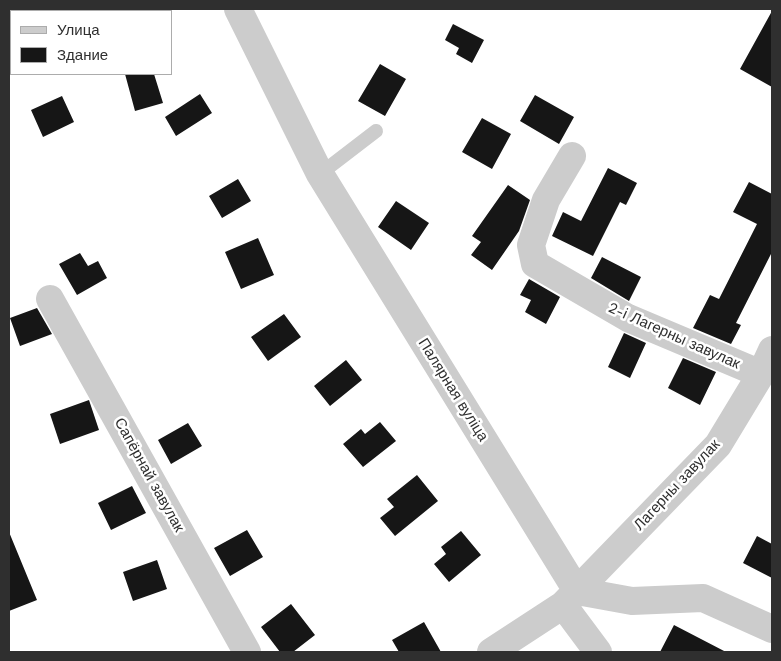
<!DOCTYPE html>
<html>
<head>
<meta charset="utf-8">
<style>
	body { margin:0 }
	#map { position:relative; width:781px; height:661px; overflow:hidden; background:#fff; font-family:"Work Sans",sans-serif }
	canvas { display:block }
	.frame { position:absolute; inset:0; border:10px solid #2f2f2f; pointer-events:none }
	.legend { position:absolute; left:10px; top:10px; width:162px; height:65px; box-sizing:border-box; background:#fff; border:1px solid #acacac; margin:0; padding:6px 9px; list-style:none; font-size:15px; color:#2f2f2f }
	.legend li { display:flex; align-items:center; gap:10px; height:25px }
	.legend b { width:25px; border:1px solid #acacac }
</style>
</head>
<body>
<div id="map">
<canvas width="781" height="661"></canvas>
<div class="frame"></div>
<ul class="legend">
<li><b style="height:6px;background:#ccc"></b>Улица</li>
<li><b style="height:14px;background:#161616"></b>Здание</li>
</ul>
</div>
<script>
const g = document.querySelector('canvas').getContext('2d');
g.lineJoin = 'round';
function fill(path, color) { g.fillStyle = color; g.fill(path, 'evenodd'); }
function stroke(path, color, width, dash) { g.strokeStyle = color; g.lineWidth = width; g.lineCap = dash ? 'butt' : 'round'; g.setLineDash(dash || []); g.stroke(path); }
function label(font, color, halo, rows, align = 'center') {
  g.font = font + ' "Work Sans",sans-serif'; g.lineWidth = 5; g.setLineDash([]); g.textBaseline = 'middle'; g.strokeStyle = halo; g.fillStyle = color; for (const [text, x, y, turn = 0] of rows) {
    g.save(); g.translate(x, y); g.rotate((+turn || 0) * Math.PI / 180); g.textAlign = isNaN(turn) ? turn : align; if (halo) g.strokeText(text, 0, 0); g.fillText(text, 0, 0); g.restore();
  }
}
const building = new Path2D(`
	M772 11V87L740 69Z
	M453 24 484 40 472 63 456 54 459 48 445 40Z
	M380 64 406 79 385 116 358 101Z
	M125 74H154L163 103 135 111Z
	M200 94 212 113 176 136 165 117Z
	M535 95 574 117 559 144 520 121Z
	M62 96 74 122 43 137 31 110Z
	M482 118 511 134 492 169 462 152Z
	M608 168 637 183 626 205 620 202 593 256 552 236 563 212 581 221Z
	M238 179 251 201 222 218 209 196Z
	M749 182 772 194V252L736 323 741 325 731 344 693 328 710 295 719 299 757 224 733 212Z
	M508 185 530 200 519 231 492 270 471 255 481 242 472 236Z
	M396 201 429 223 411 250 378 227Z
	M258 238 274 275 241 289 225 252Z
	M80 253 88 266 98 261 107 278 77 295 59 264Z
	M602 257 641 277 629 301 591 278Z
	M529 279 560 297 546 324 525 312 531 300 520 295Z
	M37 308 52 334 20 346 10 318Z
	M284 314 301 337 268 361 251 337Z
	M624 333 646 343 630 378 608 367Z
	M683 358 716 372 700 405 668 388Z
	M346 360 362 380 330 406 314 386Z
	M89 400 99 430 60 444 50 414Z
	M380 422 396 441 363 467 343 444 361 429 365 434Z
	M188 423 202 446 171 464 158 440Z
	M417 475 438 501 395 536 380 518 394 507 387 499Z
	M132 486 146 513 111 530 98 503Z
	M247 530 263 557 230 576 214 548Z
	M461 531 481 555 449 582 434 564 446 554 441 547Z
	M9 532 37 600 9 611Z
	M757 536 772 544V578L743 563Z
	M157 560 167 589 133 601 123 572Z
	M291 604 315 635 293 652H280L261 627Z
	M424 622 441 652H399L392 640Z
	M674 625 726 652H660Z`);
const lane = new Path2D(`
	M320 174 376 131`);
const street = new Path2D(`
	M238 9 320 174 577 591 632 601 703 598 772 629
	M9 11 58 9
	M9 51 11 49
	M572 156 546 200 531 245 535 264 628 318 761 374
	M50 299 247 652
	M563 605 598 652
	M491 652 563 605 718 445 761 374 772 350`);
const streetNames = [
	["2-і Лагерны завулак",674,336,24],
	["Палярная вуліца",453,390,58],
	["Сапёрнай завулак",149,475,61],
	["Лагерны завулак",677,485,-47]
];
fill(building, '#161616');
stroke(lane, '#ccc', 14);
stroke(street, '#ccc', 28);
label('15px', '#2f2f2f', '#fff', streetNames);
</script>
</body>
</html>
